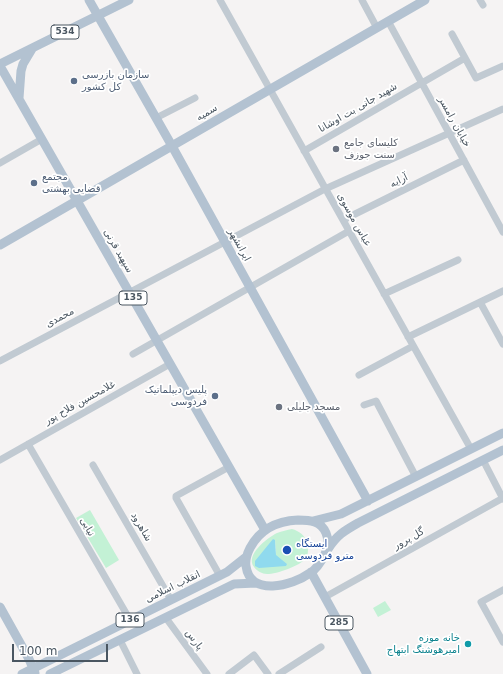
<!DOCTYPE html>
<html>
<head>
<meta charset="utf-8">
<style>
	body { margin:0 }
	#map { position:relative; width:503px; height:674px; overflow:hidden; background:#f5f3f3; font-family:"DejaVu Sans",sans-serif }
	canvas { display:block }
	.scale { position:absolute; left:12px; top:644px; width:96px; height:18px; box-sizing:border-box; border:2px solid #4a5661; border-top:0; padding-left:5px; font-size:12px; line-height:14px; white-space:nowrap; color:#4a5661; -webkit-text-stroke:3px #fff; paint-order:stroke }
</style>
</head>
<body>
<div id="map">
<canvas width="503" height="674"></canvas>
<div class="scale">100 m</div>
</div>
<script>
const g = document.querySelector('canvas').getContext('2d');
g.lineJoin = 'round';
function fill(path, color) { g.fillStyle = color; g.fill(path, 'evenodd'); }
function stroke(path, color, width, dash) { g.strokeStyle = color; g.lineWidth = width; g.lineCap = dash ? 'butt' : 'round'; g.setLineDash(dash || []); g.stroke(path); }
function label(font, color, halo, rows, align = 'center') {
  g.font = font + ' "DejaVu Sans","Noto Naskh Arabic",sans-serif'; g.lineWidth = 3.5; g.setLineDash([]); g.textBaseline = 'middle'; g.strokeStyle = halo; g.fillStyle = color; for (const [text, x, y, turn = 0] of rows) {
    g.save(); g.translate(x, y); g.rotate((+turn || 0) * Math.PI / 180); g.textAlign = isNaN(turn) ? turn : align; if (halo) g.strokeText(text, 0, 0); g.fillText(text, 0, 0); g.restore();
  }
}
const green = new Path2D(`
	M90 510 119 560 106 568 76 518Z
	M292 529C299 531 305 535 307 543 308 548 309 553 306 558 300 566 277 574 267 574 262 574 257 571 254 567 245 555 267 538 277 533 282 531 287 530 292 529ZM275 540 276 555 255 566Z
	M385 601 391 610 378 617 373 608Z`);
const water = new Path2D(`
	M273 539 275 540 276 555 287 564 286 566 259 568 255 566V561Z`);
const minor = new Path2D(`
	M220 0 471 449
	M362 0 377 28
	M480 0 483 5
	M388 21 503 232
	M452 34 476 78 503 66
	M156 118 195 98
	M304 151 465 58
	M0 163 42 139
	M343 220 464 160
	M384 294 458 260
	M480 302 503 344
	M408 337 503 291
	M133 354 349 231
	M0 361 325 189 503 109
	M359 375 413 346
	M364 405 376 401 416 477
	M28 444 130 620
	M0 460 170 364
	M483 460 503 499
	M93 465 171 600
	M220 576 176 498V496L229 467
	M503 590 481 602 503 642
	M325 597 503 498
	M166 618 207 674
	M120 640 137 674
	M229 674 254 655 268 674
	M279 674 321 647`);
const major = new Path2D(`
	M89 0 172 146 368 501
	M0 64 129 0
	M0 66 265 530
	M19 98 21 71 23 64 32 49
	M0 245 425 0
	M298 520C310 520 321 521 326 533 329 540 328 547 325 554 321 562 317 569 310 573 292 586 250 597 246 566 245 560 247 554 250 548 260 529 277 521 298 520Z
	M313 521 341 514 503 433
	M328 549C337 535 344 531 358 523L503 450
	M311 572 367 674
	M0 607 29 659 35 673
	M22 674 227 572 246 557
	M50 674 234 584 256 583`);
const markers = [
	[74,81,4,"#5c6f8a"],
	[336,149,4,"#6b7280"],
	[34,183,4,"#5c6f8a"],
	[215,396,4,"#5c6f8a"],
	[279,407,4,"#6b7280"],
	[287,550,5,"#1a4fb4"],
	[468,644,4,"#0f9aa8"]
];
const shields = [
	[65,32,28],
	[133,298,28],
	[130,620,28],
	[339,623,28]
];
const shieldNames = [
	["534",65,32],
	["135",133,298],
	["136",130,620],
	["285",339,623]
];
const serviceNames = [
	["سازمان بازرسی",82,75],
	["کل کشور",82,87],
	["مجتمع",42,177],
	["قضایی بهشتی",42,189],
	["پلیس دیپلماتیک",207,390,"right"],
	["فردوسی",207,402,"right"]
];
const streetNames = [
	["شهید جانی بت اوشانا",358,108,-30],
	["سمیه",207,113,-30],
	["خیابان رامسر",454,122,61],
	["آرایه",399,181,-26],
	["عباس موسوی",354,220,61],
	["ایرانشهر",239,245,61],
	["سپهبد قرنی",118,251,60],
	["محمدی",60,318,-28],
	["غلامحسین فلاح‌ پور",80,403,-29],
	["نیایی",87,527,60],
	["شاهرود",141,527,60],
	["گل پرور",409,539,-29],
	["انقلاب اسلامی",173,587,-26],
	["پارس",194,640,54]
];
const worshipNames = [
	["کلیسای جامع",344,143],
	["سنت جوزف",344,155],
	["مسجد جلیلی",287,407]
];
const transitNames = [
	["ایستگاه",296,544],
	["مترو فردوسی",296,556]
];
const cultureNames = [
	["خانه موزه",460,638],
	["امیرهوشنگ ابتهاج",460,650]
];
fill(green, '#c3f1d5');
fill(water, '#90daee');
stroke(minor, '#c1cad2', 7);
stroke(major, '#b3c2d1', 9);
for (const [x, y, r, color] of markers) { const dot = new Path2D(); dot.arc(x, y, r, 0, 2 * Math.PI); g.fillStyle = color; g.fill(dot); stroke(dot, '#fff', 1.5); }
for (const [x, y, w] of shields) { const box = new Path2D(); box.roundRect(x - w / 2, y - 7, w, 14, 3); g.fillStyle = '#fff'; g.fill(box); stroke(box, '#4a5661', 1); }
label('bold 9px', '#4a5661', null, shieldNames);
label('10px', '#4e5e75', '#fff', serviceNames, 'left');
label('10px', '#4a5661', '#fff', streetNames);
label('10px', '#5b616d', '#fff', worshipNames, 'left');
label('10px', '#164399', '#fff', transitNames, 'left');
label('10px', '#0d838f', '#fff', cultureNames, 'right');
</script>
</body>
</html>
